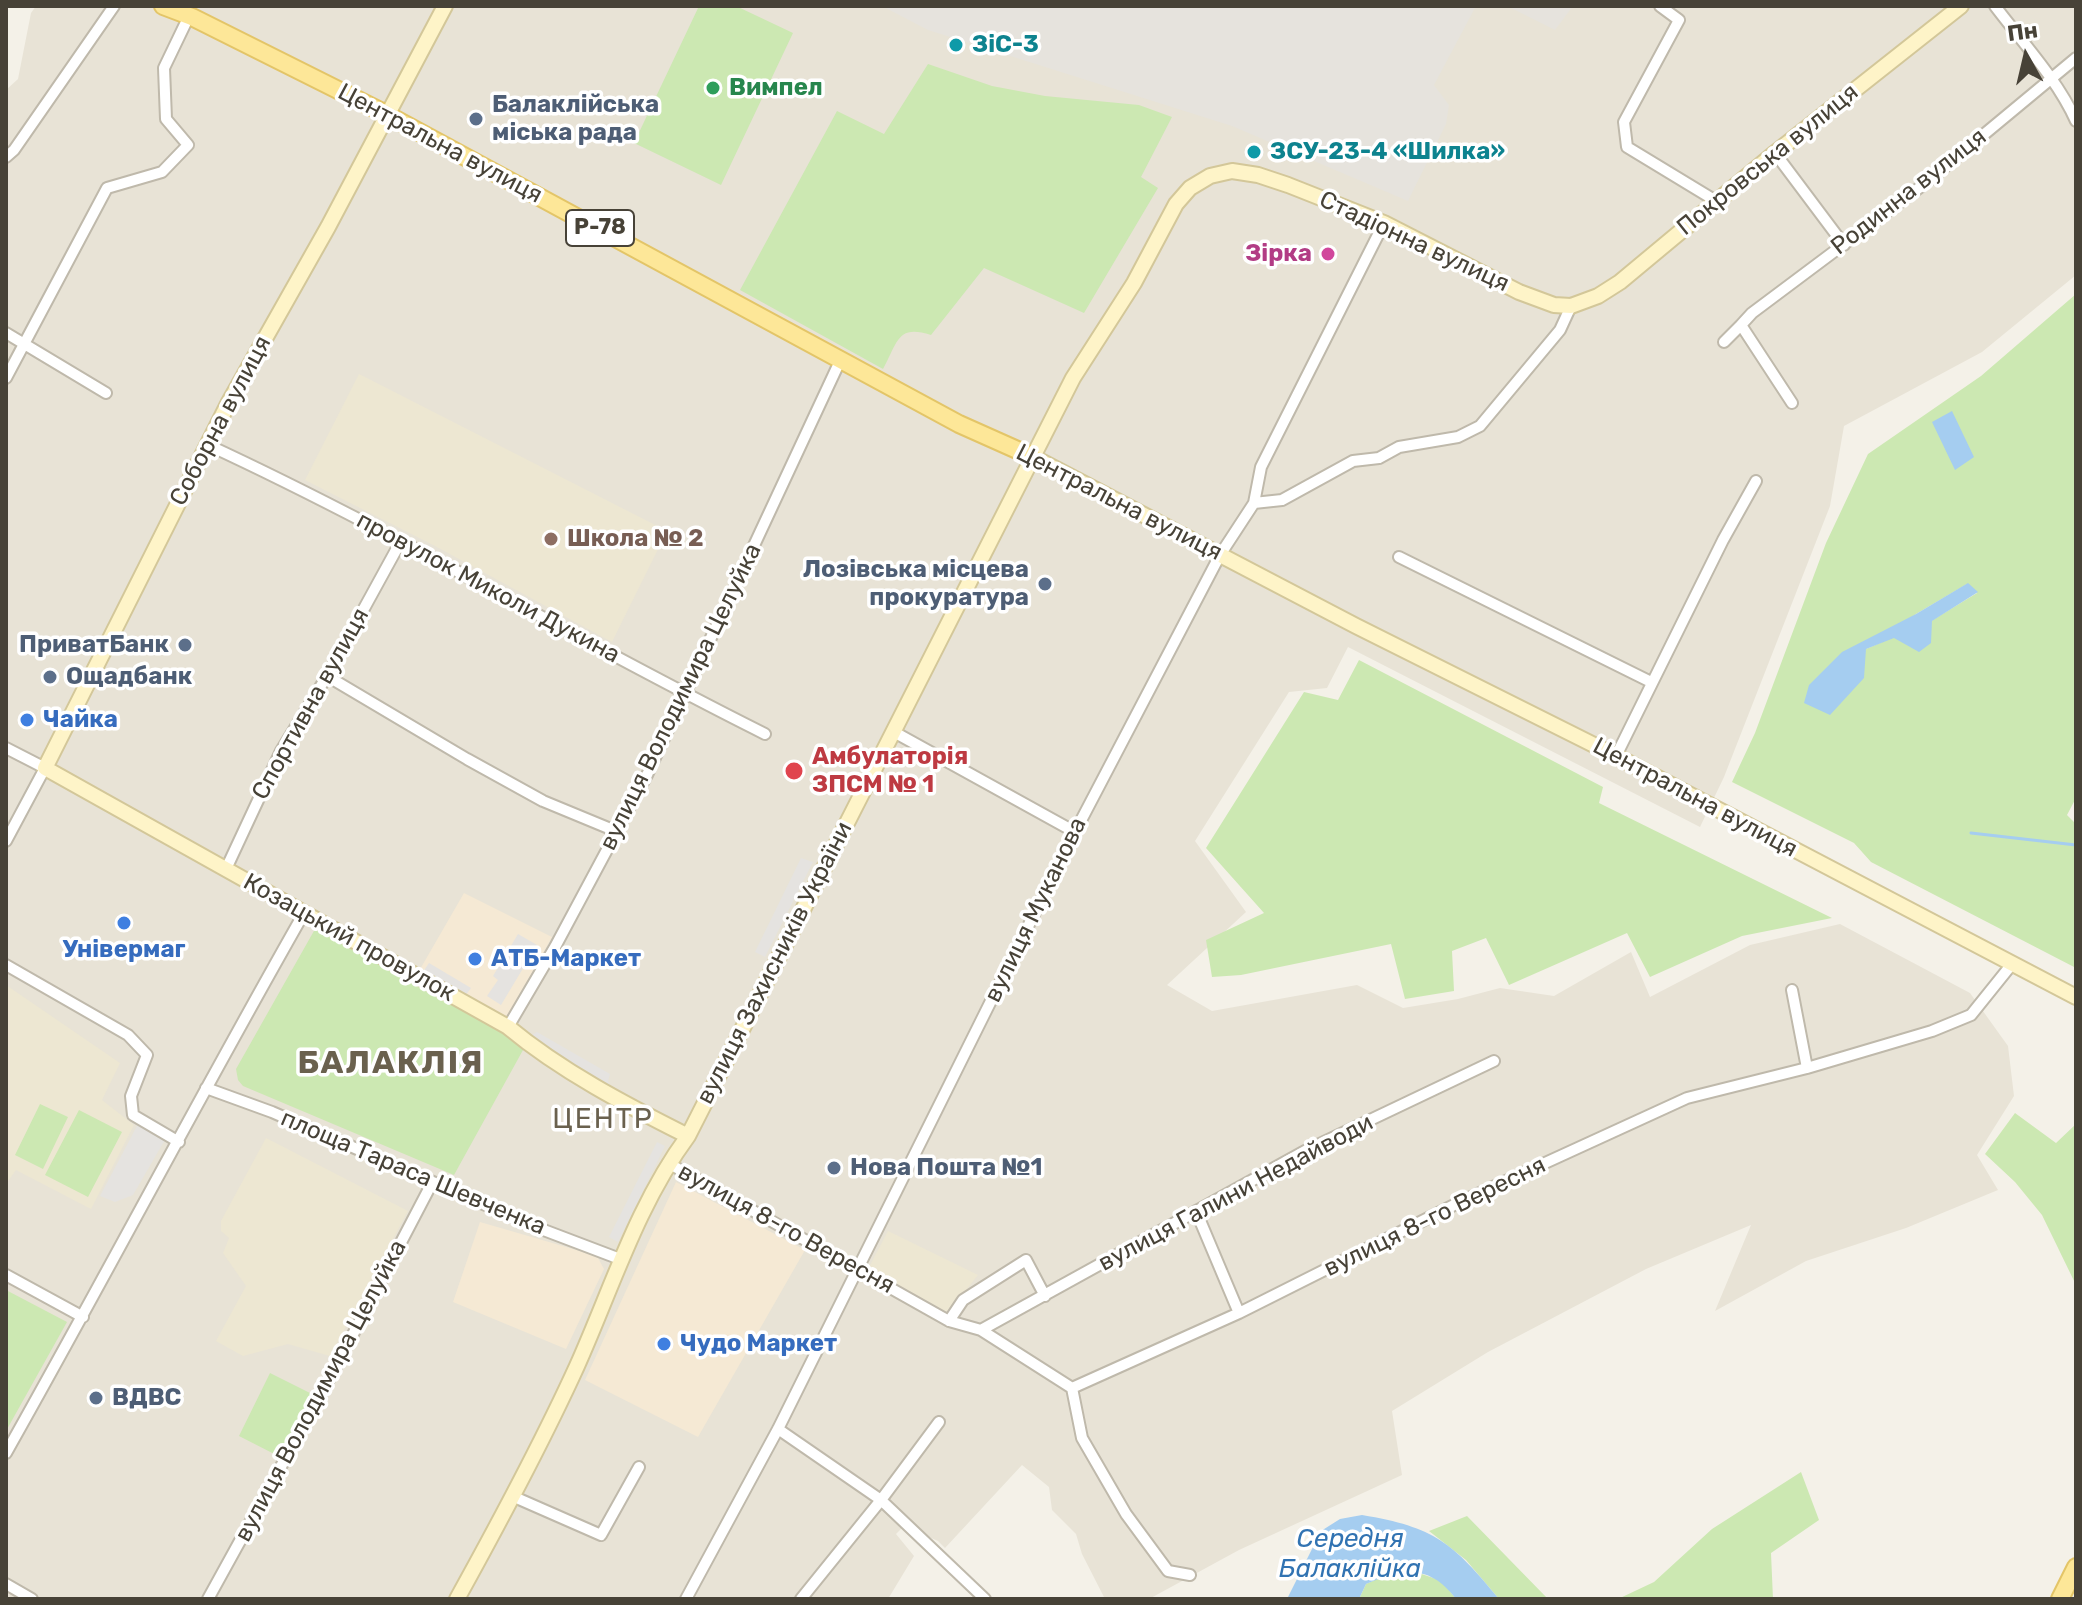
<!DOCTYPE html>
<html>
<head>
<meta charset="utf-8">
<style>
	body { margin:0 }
	#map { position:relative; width:2082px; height:1605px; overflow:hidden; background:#f4f1e8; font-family:Rubik,sans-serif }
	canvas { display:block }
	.frame { position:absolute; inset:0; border:8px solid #474237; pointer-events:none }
	.north { position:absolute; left:1986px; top:16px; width:80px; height:80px; -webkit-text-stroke:6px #fff; paint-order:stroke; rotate:352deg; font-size:22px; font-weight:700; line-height:32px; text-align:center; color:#474237 }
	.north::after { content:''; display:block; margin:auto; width:28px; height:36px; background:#474237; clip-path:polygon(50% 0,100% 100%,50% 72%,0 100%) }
</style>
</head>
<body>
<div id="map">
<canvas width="2082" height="1605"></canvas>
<div class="frame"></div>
<div class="north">Пн</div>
</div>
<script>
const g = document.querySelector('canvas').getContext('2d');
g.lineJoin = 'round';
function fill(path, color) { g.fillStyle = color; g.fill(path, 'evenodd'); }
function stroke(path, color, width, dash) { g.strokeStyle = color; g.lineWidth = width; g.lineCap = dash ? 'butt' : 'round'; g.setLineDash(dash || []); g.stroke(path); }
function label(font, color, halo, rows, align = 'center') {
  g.font = font + ' Rubik,sans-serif'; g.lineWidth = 7; g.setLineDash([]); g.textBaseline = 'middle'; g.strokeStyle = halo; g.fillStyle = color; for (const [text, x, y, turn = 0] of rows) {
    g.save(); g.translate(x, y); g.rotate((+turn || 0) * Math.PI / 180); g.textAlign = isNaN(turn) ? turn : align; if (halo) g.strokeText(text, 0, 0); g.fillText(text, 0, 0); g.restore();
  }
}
const residential = new Path2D(`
	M36 6H2076V275L1982 352 1844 426 1830 506 1724 777 1700 827 1348 647 1327 688 1289 692 1195 841 1246 912 1167 985 1212 1011 1357 985 1403 1008 1458 999 1500 988 1554 996 1631 952 1650 997 1750 945 1840 924 1970 993 2008 1046 2014 1096 1977 1155 1998 1190 1906 1228 1806 1261 1715 1311 1751 1225 1646 1269 1488 1352 1392 1411 1402 1475 1239 1550 1149 1599H1105L1082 1554 1076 1534 1052 1510 1049 1487 1022 1465 945 1548 938 1541 904 1526 896 1534 914 1556 888 1599H6V90L18 79 31 13Z`);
const commercial = new Path2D(`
	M464 893 552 937 508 1015 501 1018 419 971Z
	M676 1182 805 1250 698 1437 585 1380Z
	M480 1222 597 1256 604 1269 566 1349 453 1302Z`);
const industrial = new Path2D(`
	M882 6H1476L1434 85 1449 105 1446 124 1408 201 1232 126 928 30Z
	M1507 6H1573L1555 30Z`);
const education = new Path2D(`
	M359 374 667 531 612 642 435 546 305 480Z
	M6 985 120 1063 102 1100 134 1125 91 1209 16 1170 6 1184Z
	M266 1138 408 1211 330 1356 288 1344 243 1356 216 1341 246 1286 223 1253 229 1238 221 1231V1221Z
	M888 1231 978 1275 948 1313 868 1269Z`);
const green = new Path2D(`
	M699 6H736L793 33 721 185 634 143Z
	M928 64 992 86 1045 96 1139 105 1172 117 1141 177 1158 188 1084 313 984 268 931 335C897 324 898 342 883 369L740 290 837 111 884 134Z
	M2076 294V798L2067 815 2076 824V968L1871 862 1854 843 1732 782 1755 733 1826 543 1868 454 1981 376ZM1967 584 1977 593 1931 621 1866 649 1916 614Z
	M1359 660 1603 787 1599 803 1832 918 1742 936 1650 977 1627 933 1509 985 1486 938 1452 951 1454 991 1405 999 1391 944 1241 975 1212 977 1206 940 1264 913 1206 848 1304 692 1338 700Z
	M319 922 528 1041 454 1175 243 1086 238 1080 236 1069Z
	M40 1104 68 1117 43 1169 15 1155Z
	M79 1110 122 1132 88 1197 45 1175Z
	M2015 1113 2056 1143 2076 1124V1285L2042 1215 2015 1182 1985 1154Z
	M6 1290 67 1322 6 1431Z
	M270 1373 314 1395 282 1458 239 1436Z
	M1801 1472 1819 1520 1771 1553 1773 1599H1618L1654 1582 1712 1529Z
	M1467 1516 1548 1599H1499L1466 1560 1429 1531Z
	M1410 1570 1442 1581 1456 1599H1359L1366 1584 1388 1574Z`);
const parking = new Path2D(`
	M801 858 813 862 765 957 755 952Z
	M518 934 537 945 501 1005 487 996 498 980 493 976Z
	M429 963 471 988 465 996 423 972Z
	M537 1032 610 1074 608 1081 610 1086 527 1038Z
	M138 1124 166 1138 133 1195 115 1202 100 1196Z
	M657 1142 665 1146 618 1242 609 1237Z`);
const water = new Path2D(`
	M1952 411 1974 457 1955 470 1932 422Z
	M1968 583 1978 592 1932 621 1931 643 1919 652 1894 638 1866 649 1864 678 1830 715 1804 703 1809 685 1842 652 1916 614Z
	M1362 1515C1435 1527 1453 1543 1499 1599H1456C1430 1564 1403 1568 1366 1584L1359 1599H1287L1321 1531 1340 1519Z`);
const stream = new Path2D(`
	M1971 833 2076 845`);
const street = new Path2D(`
	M1660 6 1679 20 1624 122 1627 147 1716 201
	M1995 6C2023 43 2057 79 2076 121
	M1775 153 1844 245
	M6 157 14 150 114 6
	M6 333 106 393
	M1724 342 1741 325
	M6 378 107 188 162 172 188 145 166 119 164 68 189 16
	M1792 403 1741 325 1752 313 1923 185 2076 58
	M208 445C398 533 578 641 765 734
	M1254 503 1282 500 1353 461 1379 458 1399 447 1458 437 1480 426 1560 330 1571 306
	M1399 557 1651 682
	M327 676 467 759 543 801 618 832
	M894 732 1075 832
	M6 748 45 768 6 841
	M1616 756 1723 540 1756 481
	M226 869 281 751 327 676 401 541
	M6 965 128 1035 147 1055 131 1096 133 1115 179 1142
	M1792 990 1807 1068
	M508 1027 555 947 647 775 840 361
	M206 1088 272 1112 541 1229 620 1259
	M668 1163 949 1321 981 1330 1072 1388 1082 1438 1126 1514 1168 1571 1190 1575
	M1196 1211 1239 1313
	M6 1275 83 1317
	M949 1321 963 1300 1026 1260 1045 1296
	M981 1330 1307 1150 1494 1061
	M1072 1388 1239 1313 1462 1201 1687 1098 1807 1068 1932 1031 1971 1015 2012 964
	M778 1429 881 1500 985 1599
	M6 1453C107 1274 202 1092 304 913
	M512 1496 601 1535 639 1467
	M6 1584 32 1599
	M208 1599 338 1363 432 1183
	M686 1599 778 1429 1075 832 1220 555 1254 503 1261 467 1384 223
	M801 1599 881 1500 939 1422`);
const secondary = new Path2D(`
	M445 6 328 227 228 404 45 768 508 1027C561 1071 626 1105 688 1136
	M1033 457 1356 626 1616 756 2076 997
	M457 1599C499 1523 541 1445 577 1366 612 1288 637 1205 688 1136L1073 378 1134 283 1176 204 1190 188 1210 176 1232 171 1258 175 1288 185 1384 223 1519 292 1554 305 1571 306 1598 296 1620 282 1775 153 1961 6`);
const primary = new Path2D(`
	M163 6 192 17 386 114 959 424 1033 457
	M2060 1599 2076 1567`);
const markers = [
	[956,45,8,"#0f9aa8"],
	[713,88,8,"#2e9e5b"],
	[476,119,8,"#5c6f8a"],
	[1254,152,8,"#0f9aa8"],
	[1328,254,8,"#d1479c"],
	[551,539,8,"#8d6e63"],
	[1045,584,8,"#5c6f8a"],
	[185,645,8,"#5c6f8a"],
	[50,677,8,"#5c6f8a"],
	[27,720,8,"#3f7fe0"],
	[794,771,10,"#e0444e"],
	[124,923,8,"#3f7fe0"],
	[475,959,8,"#3f7fe0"],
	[834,1168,8,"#5c6f8a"],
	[664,1344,8,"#3f7fe0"],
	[96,1398,8,"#5c6f8a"]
];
const shields = [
	[600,228,68]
];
const shieldNames = [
	["Р-78",600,228]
];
const cultureNames = [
	["ЗіС-3",972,45],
	["ЗСУ-23-4 «Шилка»",1270,152]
];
const leisureNames = [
	["Вимпел",729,88]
];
const serviceNames = [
	["Балаклійська",492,105],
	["міська рада",492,133],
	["Лозівська місцева",1029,570,"right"],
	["прокуратура",1029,598,"right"],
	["ПриватБанк",169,645,"right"],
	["Ощадбанк",66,677],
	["Нова Пошта №1",850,1168],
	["ВДВС",112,1398]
];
const streetNames = [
	["Центральна вулиця",440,144,28],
	["Покровська вулиця",1768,160,-39],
	["Родинна вулиця",1909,192,-38],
	["Стадіонна вулиця",1414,242,25],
	["Соборна вулиця",221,421,-62],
	["Центральна вулиця",1119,503,27],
	["провулок Миколи Дукина",488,588,28],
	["вулиця Володимира Целуйка",681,697,-64],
	["Спортивна вулиця",311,704,-61],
	["Центральна вулиця",1695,798,28],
	["вулиця Муканова",1036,910,-64],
	["Козацький провулок",349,938,29],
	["вулиця Захисників України",775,963,-63],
	["площа Тараса Шевченка",413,1173,23],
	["вулиця Галини Недайводи",1236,1193,-28],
	["вулиця 8-го Вересня",1435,1217,-26],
	["вулиця 8-го Вересня",786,1229,29],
	["вулиця Володимира Целуйка",321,1391,-62]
];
const hotelNames = [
	["Зірка",1312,254]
];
const educationNames = [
	["Школа № 2",567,539]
];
const shopNames = [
	["Чайка",43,720],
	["Універмаг",124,950,"center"],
	["АТБ-Маркет",491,959],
	["Чудо Маркет",680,1344]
];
const healthNames = [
	["Амбулаторія",812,757],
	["ЗПСМ № 1",812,785]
];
const waterNames = [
	["Середня",1350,1539],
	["Балаклійка",1350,1569]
];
const quarterNames = [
	["ЦЕНТР",603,1120]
];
const districtNames = [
	["БАЛАКЛІЯ",391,1064]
];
fill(residential, '#e8e3d6');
fill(commercial, '#f5e9d4');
fill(industrial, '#e6e3dd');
fill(education, '#ede7d2');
fill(green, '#cce8b2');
fill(parking, '#e5e3e0');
fill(water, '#a5cdf0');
stroke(stream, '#a5cdf0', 3);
stroke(street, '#bfb9ab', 14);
stroke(secondary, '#d3c799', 18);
stroke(primary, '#e3c568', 20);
stroke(street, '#fff', 10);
stroke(secondary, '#fef4c8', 14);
stroke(primary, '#fde798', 16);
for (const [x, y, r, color] of markers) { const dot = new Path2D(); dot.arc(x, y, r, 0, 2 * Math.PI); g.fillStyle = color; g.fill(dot); stroke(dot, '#fff', 3); }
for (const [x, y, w] of shields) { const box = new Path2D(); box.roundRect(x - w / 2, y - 18, w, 36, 6); g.fillStyle = '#fff'; g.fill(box); stroke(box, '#474237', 2); }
label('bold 22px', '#474237', null, shieldNames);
label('bold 24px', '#0d838f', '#fff', cultureNames, 'left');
label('bold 24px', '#27864d', '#fff', leisureNames, 'left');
label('bold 24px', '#4e5e75', '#fff', serviceNames, 'left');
label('24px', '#474237', '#fff', streetNames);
label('bold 24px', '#b23c85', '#fff', hotelNames, 'right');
label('bold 24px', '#785e54', '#fff', educationNames, 'left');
label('bold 24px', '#366cbe', '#fff', shopNames, 'left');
label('bold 24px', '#be3a42', '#fff', healthNames, 'left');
label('italic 26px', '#3173b2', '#fff', waterNames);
g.letterSpacing = '2px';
label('28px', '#6a614e', '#fff', quarterNames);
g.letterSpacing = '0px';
g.letterSpacing = '2px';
label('bold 32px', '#6a614e', '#fff', districtNames);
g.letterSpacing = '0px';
</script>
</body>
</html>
